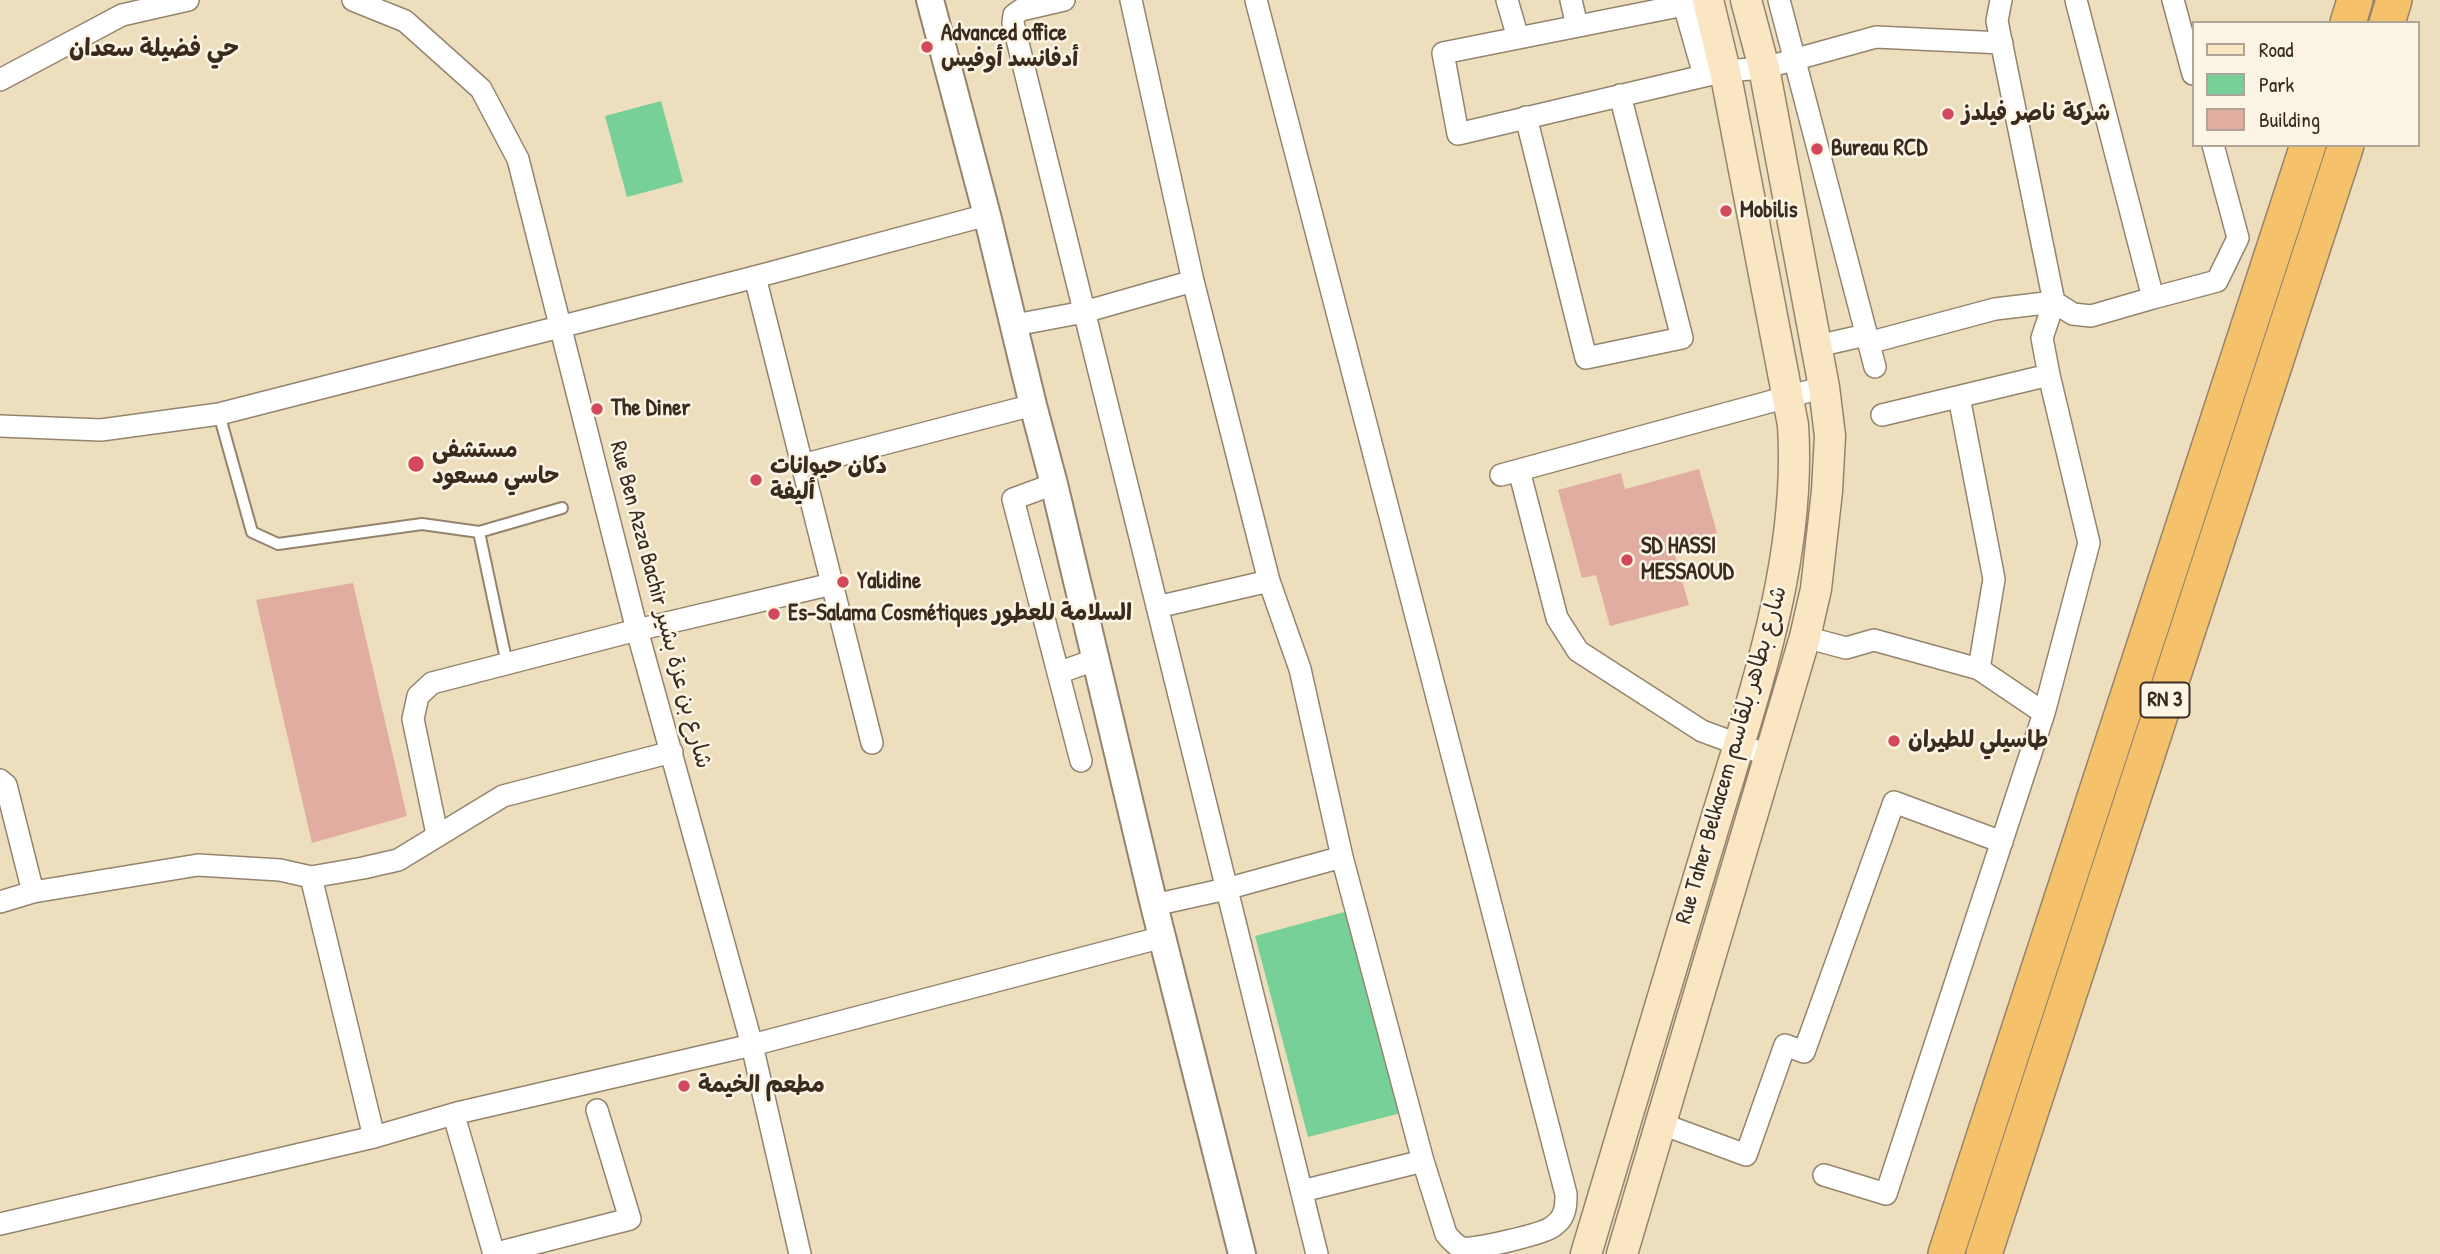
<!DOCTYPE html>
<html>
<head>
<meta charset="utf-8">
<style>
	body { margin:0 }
	#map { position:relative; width:2440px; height:1254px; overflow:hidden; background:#eddfbd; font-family:"Patrick Hand",sans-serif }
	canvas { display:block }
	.legend { position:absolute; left:2192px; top:21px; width:228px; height:126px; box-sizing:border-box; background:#fcf5e5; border:2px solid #afa495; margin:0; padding:9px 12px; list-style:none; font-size:21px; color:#3b2a1e }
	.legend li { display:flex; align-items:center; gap:14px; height:35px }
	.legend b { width:35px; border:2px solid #afa495 }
</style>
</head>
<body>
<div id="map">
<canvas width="2440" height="1254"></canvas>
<ul class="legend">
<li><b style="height:9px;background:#fbe6c4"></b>Road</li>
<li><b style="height:19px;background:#76d098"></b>Park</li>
<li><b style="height:19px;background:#e0ada0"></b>Building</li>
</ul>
</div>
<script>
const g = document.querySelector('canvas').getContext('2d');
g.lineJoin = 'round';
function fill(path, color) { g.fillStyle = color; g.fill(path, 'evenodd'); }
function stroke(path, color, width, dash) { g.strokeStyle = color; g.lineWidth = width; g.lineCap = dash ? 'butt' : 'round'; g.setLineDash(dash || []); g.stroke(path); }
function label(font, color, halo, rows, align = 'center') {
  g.font = font + ' "Patrick Hand","Playpen Sans Arabic",sans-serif'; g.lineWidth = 5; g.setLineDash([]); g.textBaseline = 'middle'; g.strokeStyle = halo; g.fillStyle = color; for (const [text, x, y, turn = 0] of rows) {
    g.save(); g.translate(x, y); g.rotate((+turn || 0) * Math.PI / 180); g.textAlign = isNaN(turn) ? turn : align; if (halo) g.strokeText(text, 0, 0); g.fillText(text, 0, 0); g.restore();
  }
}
const green = new Path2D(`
	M661 101 683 182 627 197 605 116Z
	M1348 911 1401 1113 1308 1137 1255 936Z`);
const building = new Path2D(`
	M1699 469 1717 533 1672 545 1689 605 1610 626 1596 575 1582 578 1558 490 1621 473 1625 489Z
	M353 583 407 816 312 843 256 600Z`);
const service = new Path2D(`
	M219 414 252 532 278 544 422 524 479 532 562 508
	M479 532 507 664`);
const minor = new Path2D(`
	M353 0 405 21 481 89 518 159 637 630 752 1045 800 1254
	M1064 0 1021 10 1014 15 1013 23 1317 1254
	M1131 0 1193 281 1269 581 1300 669 1342 857 1423 1161 1446 1234C1450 1239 1455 1245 1462 1248 1472 1251 1542 1234 1552 1227 1555 1225 1557 1223 1560 1220 1566 1212 1566 1203 1566 1194L1256 0
	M1507 0 1518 38
	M1571 0 1577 26
	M1779 0 1875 367
	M2173 0 2193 74
	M1704 75 1684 5 1443 53 1458 134 1725 71 1764 68 1876 37 2002 43
	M0 80 122 15 188 0
	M1526 117 1586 358 1682 338 1620 95
	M755 277 872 743
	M2153 298 2217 281 2238 238 2213 145
	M1015 325 1084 312 1193 281
	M1868 343 1995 309 2054 302 2073 314 2091 316 2153 298 2076 0
	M1817 346 1866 335
	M1959 397 1994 579 1979 669
	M1882 415 2049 375
	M0 426 101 430 219 414 755 277 987 215
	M802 465 1033 405
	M1519 470 1557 618 1578 651 1702 731 1770 756
	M1501 475 1824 387
	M1054 484 1013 499 1081 761
	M1157 607 1269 581
	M1805 637 1846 648 1874 640 1979 669 2044 713
	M1058 673 1097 659
	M0 780 6 785 33 892
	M437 834 413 719 418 696 432 683 637 630 832 584
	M311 877 374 1137
	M0 902 33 892 198 865 280 870 311 877 363 868 398 860 503 796 672 752
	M1154 905 1226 889 1342 857
	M1662 1124 1746 1155 1785 1045 1804 1052 1894 802 2002 842
	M457 1126 494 1254
	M1824 1175 1886 1194 2044 713 2089 543 2049 375 2042 338 2054 302 1997 21 2001 0
	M1302 1191 1423 1161
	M0 1224 374 1137 457 1113 752 1045 1163 937
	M493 1254 630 1219 597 1110`);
const tertiary = new Path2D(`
	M930 0 987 215 1033 405 1054 484 1154 905 1242 1254`);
const secondary = new Path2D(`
	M1586 1254C1628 1114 1670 973 1712 833 1751 702 1802 564 1793 425L1725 71 1708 0
	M1622 1254 1805 637 1816 589 1827 491 1830 436 1824 387 1764 68 1746 0`);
const trunk = new Path2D(`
	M2348 23 2355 0
	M2387 23 2394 0
	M1946 1254 2308 145
	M1984 1254 2346 145`);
const markers = [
	[927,47,7,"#d1495b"],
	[1948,114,7,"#d1495b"],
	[1817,149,7,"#d1495b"],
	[1726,211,7,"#d1495b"],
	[597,409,7,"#d1495b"],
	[416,464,9,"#d1495b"],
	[756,480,7,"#d1495b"],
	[1627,560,7,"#d1495b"],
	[843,582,7,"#d1495b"],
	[774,614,7,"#d1495b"],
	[1894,741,7,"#d1495b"],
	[684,1086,7,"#d1495b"]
];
const shields = [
	[2165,700,49]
];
const shieldNames = [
	["RN 3",2165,700]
];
const poiNames = [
	["Advanced office",941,34],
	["أدفانسد أوفيس",941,60],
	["شركة ناصر فيلدز",1962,114],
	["Bureau RCD",1831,149],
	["Mobilis",1740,211],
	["The Diner",611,409],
	["مستشفى",432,451],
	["حاسي مسعود",432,477],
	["دكان حيوانات",770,467],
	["أليفة",770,493],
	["SD HASSI",1641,547],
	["MESSAOUD",1641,573],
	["Yalidine",857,582],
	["Es-Salama Cosmétiques السلامة للعطور",788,614],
	["طاسيلي للطيران",1908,741],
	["مطعم الخيمة",698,1086]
];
const streetNames = [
	["Rue Ben Azza Bachir شارع بن عزة بشير",660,605,75],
	["Rue Taher Belkacem شارع بطاهر بلقاسم",1732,755,-74]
];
const neighbourhoodNames = [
	["حي فضيلة سعدان",154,50]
];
fill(green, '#76d098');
fill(building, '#e0ada0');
stroke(service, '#94846e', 14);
stroke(minor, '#94846e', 24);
stroke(tertiary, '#94846e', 30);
stroke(secondary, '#94846e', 33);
stroke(trunk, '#94846e', 38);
stroke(service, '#fff', 10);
stroke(minor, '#fff', 21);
stroke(tertiary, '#fff', 26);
stroke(secondary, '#fbe6c4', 30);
stroke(trunk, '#f5c16b', 35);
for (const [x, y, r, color] of markers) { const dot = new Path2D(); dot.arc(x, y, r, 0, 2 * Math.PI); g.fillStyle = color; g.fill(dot); stroke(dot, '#fcf5e5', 2.5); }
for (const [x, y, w] of shields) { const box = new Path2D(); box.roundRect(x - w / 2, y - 17.5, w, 35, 5); g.fillStyle = '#fcf5e5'; g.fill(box); stroke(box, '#3b2a1e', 2); }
label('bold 21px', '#3b2a1e', null, shieldNames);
label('bold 23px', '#3b2a1e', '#fcf5e5', poiNames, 'left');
label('23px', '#3b2a1e', '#fcf5e5', streetNames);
label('bold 24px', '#3b2a1e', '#fcf5e5', neighbourhoodNames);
</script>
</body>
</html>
